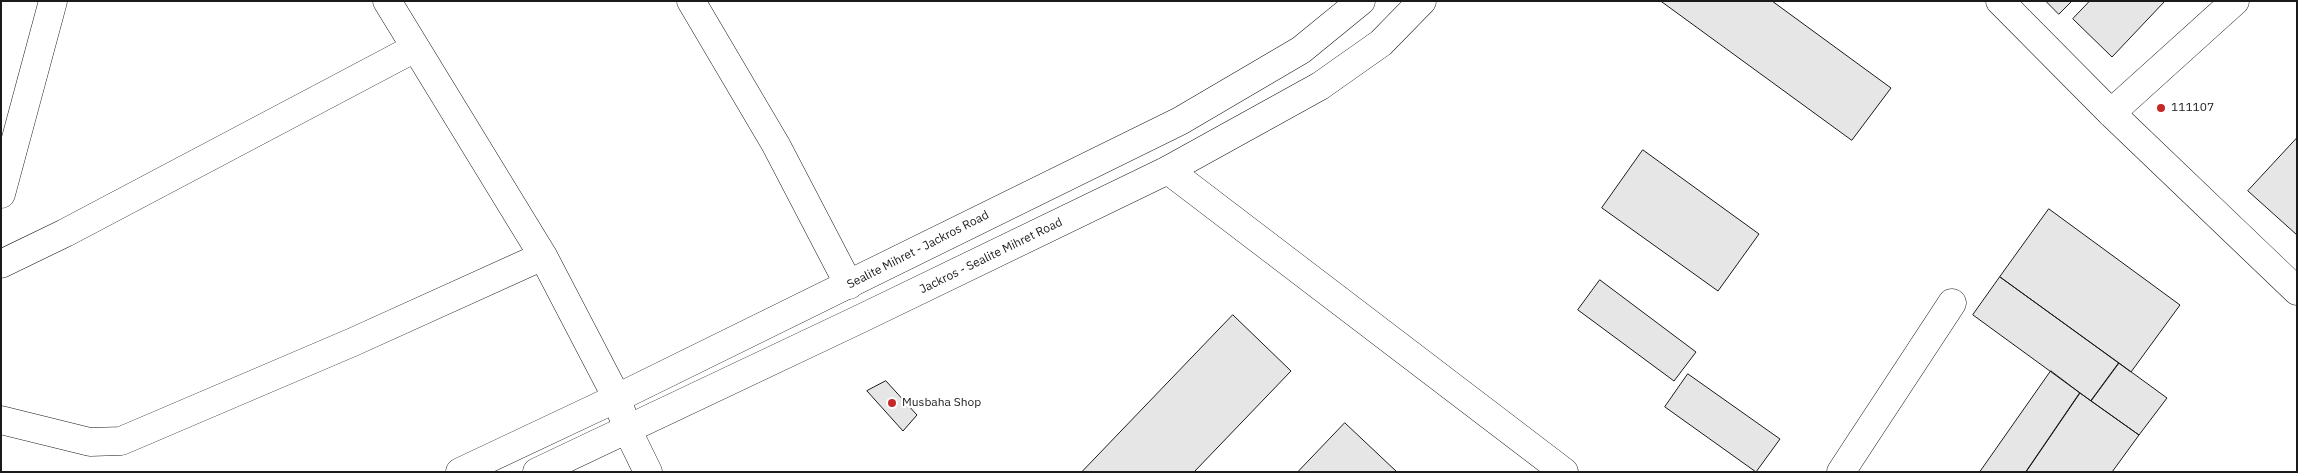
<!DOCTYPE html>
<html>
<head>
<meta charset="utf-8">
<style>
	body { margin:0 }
	#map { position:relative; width:2298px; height:473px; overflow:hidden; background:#fff; font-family:"IBM Plex Sans",sans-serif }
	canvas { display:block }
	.frame { position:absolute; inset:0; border:2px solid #1a1a1a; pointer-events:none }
</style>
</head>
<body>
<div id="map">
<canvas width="2298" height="473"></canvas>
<div class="frame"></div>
</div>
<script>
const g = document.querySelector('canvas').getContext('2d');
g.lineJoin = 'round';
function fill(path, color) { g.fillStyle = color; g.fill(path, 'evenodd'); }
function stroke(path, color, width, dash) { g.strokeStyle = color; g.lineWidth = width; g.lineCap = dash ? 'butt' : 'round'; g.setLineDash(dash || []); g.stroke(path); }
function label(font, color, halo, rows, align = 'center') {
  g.font = font + ' "IBM Plex Sans",sans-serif'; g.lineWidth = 4; g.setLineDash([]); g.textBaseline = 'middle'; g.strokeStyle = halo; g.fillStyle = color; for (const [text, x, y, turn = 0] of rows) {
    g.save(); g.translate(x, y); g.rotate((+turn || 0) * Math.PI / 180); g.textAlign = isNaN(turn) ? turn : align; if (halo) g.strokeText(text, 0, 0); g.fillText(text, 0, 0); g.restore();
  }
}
const building = new Path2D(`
	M1661 1H1772L1891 88 1852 140Z
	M2046 1H2072L2059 14Z
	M2090 1H2165L2112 57 2073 19Z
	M2297 138V235L2248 191Z
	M1643 150 1759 234 1718 291 1602 208Z
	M2049 209 2180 305 2131 372 2000 277Z
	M2000 277 2119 363 2091 401 1973 315Z
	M1600 280 1696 352 1674 381 1578 310Z
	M1233 315 1291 371 1194 472H1082Z
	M2119 363 2167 398 2139 435 2091 401Z
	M2051 371 2080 393 2026 472H1980Z
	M1688 374 1780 439 1756 472 1665 407Z
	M886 381 917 415 903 431 867 391Z
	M2080 393 2139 435 2112 472H2026Z
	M1345 423 1397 472H1298Z`);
const minor = new Path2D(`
	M387 1 543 256 617 398 627 429 648 472
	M691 1 776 145 849 285
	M2000 1 2111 113 2297 291
	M2111 113 2235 1
	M1168 170 1564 472
	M1 194 53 1
	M1 264 65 233 415 48
	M1 420 90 442 121 441 353 342 543 256
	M1841 472 1952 303`);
const major = new Path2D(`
	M460 472 617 398 1180 121 1301 50 1361 1
	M537 472 860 319 1168 170 1320 86 1381 43 1422 1`);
const markers = [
	[2161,108,5,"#c62828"],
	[892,403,5,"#c62828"]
];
const poiNames = [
	["111107",2171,108],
	["Musbaha Shop",902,403]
];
const streetNames = [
	["Sealite Mihret - Jackros Road",918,250,-27],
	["Jackros - Sealite Mihret Road",991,256,-26]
];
fill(building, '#e6e6e6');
stroke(building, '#1a1a1a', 1);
stroke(minor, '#1a1a1a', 29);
stroke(major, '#1a1a1a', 29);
stroke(minor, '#fff', 28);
stroke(major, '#fff', 28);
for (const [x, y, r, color] of markers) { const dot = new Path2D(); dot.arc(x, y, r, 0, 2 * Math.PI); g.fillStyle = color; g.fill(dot); stroke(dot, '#fff', 2); }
label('12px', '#1a1a1a', '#fff', poiNames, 'left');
label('12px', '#1a1a1a', '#fff', streetNames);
</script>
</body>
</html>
